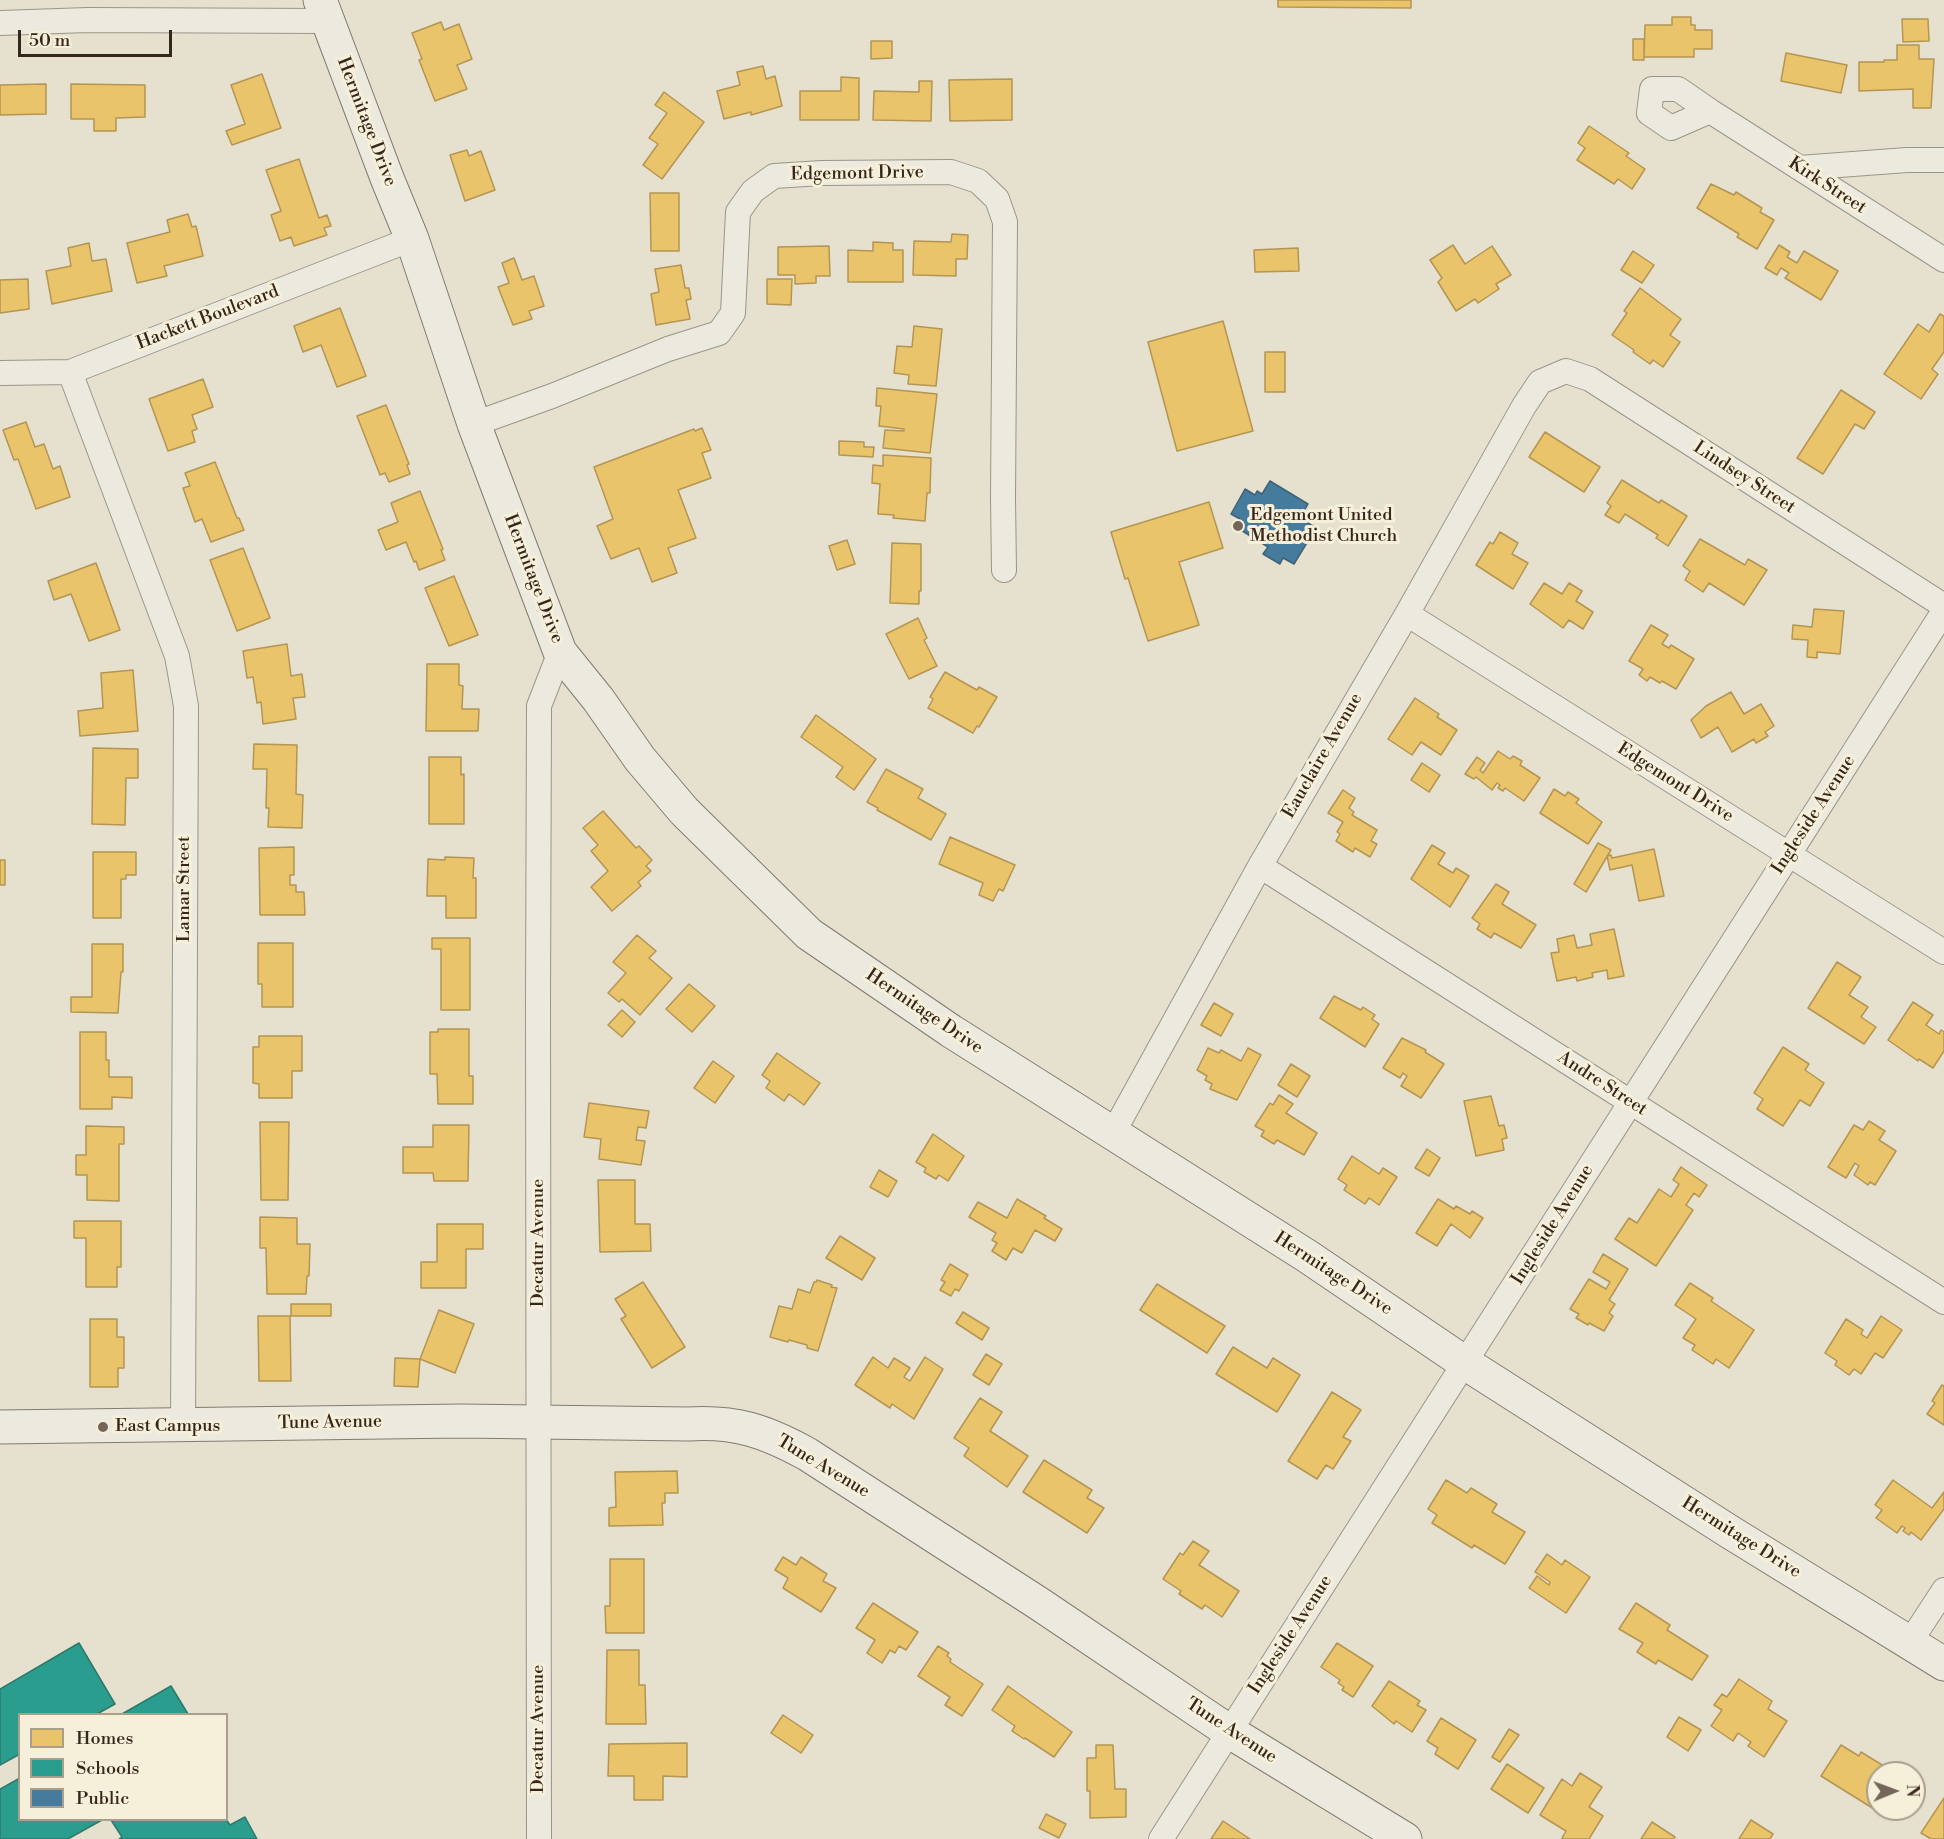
<!DOCTYPE html>
<html>
<head>
<meta charset="utf-8">
<style>
	body { margin:0 }
	#map { position:relative; width:1944px; height:1839px; overflow:hidden; background:#e6e1ce; font-family:"Libre Bodoni",serif }
	canvas { display:block }
	.legend { position:absolute; left:18px; top:1713px; width:210px; height:108px; box-sizing:border-box; background:#f6efd9; border:2px solid #aa9f8d; margin:0; padding:8px 10px; list-style:none; font-size:18px; color:#37261c }
	.legend li { display:flex; align-items:center; gap:12px; height:30px }
	.legend b { width:30px; border:2px solid #aa9f8d }
	.north { position:absolute; left:1866px; top:1761px; width:60px; height:60px; box-sizing:border-box; background:#f6efd9; border:2px solid #aa9f8d; border-radius:50%; rotate:89deg; font-size:16px; font-weight:700; line-height:24px; text-align:center; color:#37261c }
	.north::after { content:''; display:block; margin:auto; width:21px; height:27px; background:#74675a; clip-path:polygon(50% 0,100% 100%,50% 72%,0 100%) }
	.scale { position:absolute; left:18px; top:30px; width:154px; height:27px; box-sizing:border-box; border:3px solid #37261c; border-top:0; padding-left:8px; font-size:18px; line-height:21px; white-space:nowrap; color:#37261c; -webkit-text-stroke:4px #f6efd9; paint-order:stroke }
</style>
</head>
<body>
<div id="map">
<canvas width="1944" height="1839"></canvas>
<ul class="legend">
<li><b style="height:16px;background:#e9c46a"></b>Homes</li>
<li><b style="height:16px;background:#2a9d8f"></b>Schools</li>
<li><b style="height:16px;background:#457b9d"></b>Public</li>
</ul>
<div class="north">N</div>
<div class="scale">50 m</div>
</div>
<script>
const g = document.querySelector('canvas').getContext('2d');
g.lineJoin = 'round';
function fill(path, color) { g.fillStyle = color; g.fill(path, 'evenodd'); }
function stroke(path, color, width, dash) { g.strokeStyle = color; g.lineWidth = width; g.lineCap = dash ? 'butt' : 'round'; g.setLineDash(dash || []); g.stroke(path); }
function label(font, color, halo, rows, align = 'center') {
  g.font = font + ' "Libre Bodoni",serif'; g.lineWidth = 6; g.setLineDash([]); g.textBaseline = 'middle'; g.strokeStyle = halo; g.fillStyle = color; for (const [text, x, y, turn = 0] of rows) {
    g.save(); g.translate(x, y); g.rotate((+turn || 0) * Math.PI / 180); g.textAlign = isNaN(turn) ? turn : align; if (halo) g.strokeText(text, 0, 0); g.fillText(text, 0, 0); g.restore();
  }
}
const homes = new Path2D(`
	M1278 0H1411V8L1278 7Z
	M1672 17H1691V25H1695V30H1712V49H1694V57H1644L1645 25H1672Z
	M1902 19H1928L1929 41 1903 42Z
	M441 22 444 30 459 24 472 59 457 65 467 89 435 101 419 60 422 59 412 33Z
	M1633 39H1644V60H1633Z
	M871 41H892V58L871 59Z
	M1897 45H1919V59H1934L1931 108H1913V89L1859 91V62H1884V60H1897Z
	M1786 53 1847 65 1841 93 1781 81Z
	M763 66 766 79 775 76 782 106 751 115V112L724 119 717 91 740 85 737 72Z
	M262 74 281 128 232 145 226 131 245 124 231 85Z
	M841 77 859 78V120H800V91H841Z
	M1012 79V120L950 121 949 80Z
	M919 81H932L931 121 873 120 874 91 919 92Z
	M46 84V114L0 115V85Z
	M71 84 145 85V117L116 118V131H94V119H71Z
	M664 92 704 122 662 179 643 165 658 144 649 138 667 113 655 105Z
	M1589 126 1629 153 1626 156 1645 169 1632 189 1618 179 1614 184 1577 160 1585 148 1578 143Z
	M467 150 469 156 481 151 495 190 465 201 450 155Z
	M299 159 319 218 327 215 331 226 324 228 327 235 294 246 291 237 280 241 271 215 281 211 266 170Z
	M1711 184 1734 195 1736 192 1762 208 1760 212 1774 220 1757 249 1737 237 1739 234 1697 208Z
	M650 193H679V251H651Z
	M188 214 192 227 196 226 203 256 164 266 167 276 137 283 127 243 170 232 167 220Z
	M952 234 968 235 967 259H956V276L913 275 914 241 951 242Z
	M873 242 893 243V250H903V282H848V250L873 251Z
	M89 243 92 261 106 259 112 291 52 304 46 271 71 266 68 248Z
	M1453 245 1465 264 1492 246 1511 275 1496 284 1499 289 1478 303 1475 299 1456 311 1438 282 1442 278 1430 260Z
	M1779 245 1790 252 1787 257 1797 263 1804 251 1838 271 1821 300 1785 278 1789 273 1781 268 1777 275 1765 268Z
	M829 246 830 276H816V283L795 284V275H778V247Z
	M1298 248 1299 271 1255 272 1254 250Z
	M1633 251 1654 265 1642 283 1621 270Z
	M514 258 522 280 534 276 544 306 529 311 532 319 513 325 498 287 509 283 502 263Z
	M681 265 685 288H689L691 299 686 300 690 319 656 325 651 294 659 292 655 269Z
	M28 279 29 309 0 313V280Z
	M767 279H792L791 305 767 304Z
	M1640 288 1681 319 1670 335 1680 342 1663 367 1653 360 1650 364 1633 352 1634 350 1612 335 1627 313 1624 311Z
	M340 308 366 376 337 387 321 345 303 352 294 326Z
	M1940 314 1944 316V352L1932 369 1938 374 1921 399 1884 374 1918 324 1929 332Z
	M1223 321 1253 431 1177 451 1148 342Z
	M914 326 942 329 936 386 908 384 909 375 894 373 897 346 912 347Z
	M1265 352H1285V392H1265Z
	M203 379 213 407 192 415 197 429 192 431 195 442 168 451 149 399Z
	M877 388 937 394 930 453 883 448 885 430 904 431V429L879 426 881 406H876Z
	M1841 390 1875 412 1864 429 1855 424 1823 474 1797 458Z
	M386 405 409 464 407 465 410 474 389 482 385 473 380 475 357 416Z
	M26 422 35 447 44 444 53 469 60 466 70 497 36 509 18 459 14 460 3 430Z
	M702 428 711 450 702 453 711 478 678 490 696 538 668 548 677 573 652 582 639 548 611 559 597 526 613 519 594 467 694 429 695 431Z
	M1545 432 1600 467 1584 492 1529 457Z
	M839 441 864 442V447H874L873 457 839 455Z
	M883 455 931 458 930 493H927L925 521 893 518 894 515 878 514 880 484 872 483 873 465 883 466Z
	M215 462 237 518H239L244 530 211 542 202 519 195 522 183 488 190 486 185 473Z
	M1622 480 1659 503 1661 500 1687 516 1668 546 1656 538 1658 535 1625 514 1619 523 1605 515 1611 506 1607 503Z
	M420 491 443 549 441 550 445 560 419 570 416 561 414 562 406 542 386 550 378 530 398 522 391 503Z
	M1209 502 1223 548 1179 562 1199 625 1148 641 1128 578 1125 579 1111 532Z
	M1500 532 1518 543 1512 554 1528 563 1513 589 1476 565 1490 542 1493 544Z
	M1700 539 1745 565 1748 559 1767 570 1744 605 1709 583 1703 592 1685 580 1690 571 1683 566Z
	M847 540 855 564 837 570 829 546Z
	M892 543 921 544V591H919V604L890 603Z
	M243 548 270 618 237 631 210 560Z
	M96 563 120 630 89 641 71 594 54 600 48 581Z
	M454 576 478 635 449 646 425 588Z
	M1544 583 1562 594 1569 583 1582 591 1576 601 1593 612 1583 629 1569 620 1563 628 1530 604Z
	M1814 609 1844 611 1840 654 1817 652V658L1807 657 1808 640 1792 639 1793 625 1812 627Z
	M918 618 927 638 924 640 937 666 909 679 886 634Z
	M1651 625 1668 635 1662 644 1669 648 1671 645 1694 659 1676 689 1662 681 1660 683 1650 677 1647 681 1639 675 1643 669 1629 661Z
	M287 644 291 676 302 674 305 697 293 698 296 719 263 724 261 702 257 703 253 677 247 678 243 651Z
	M427 664H459V685L463 686 462 709H479L478 731H426Z
	M133 670 138 731 80 736 78 711 103 708 101 673Z
	M945 672 977 690 979 687 997 697 979 727 977 726 973 733 928 708 933 699 930 697Z
	M1731 692 1744 714 1761 704 1774 726 1765 732 1768 736 1756 743 1754 739 1732 752 1718 727 1701 738 1691 720 1706 706Z
	M1415 698 1439 714 1437 717 1457 730 1441 755 1421 742 1412 755 1388 739Z
	M816 715 876 759 854 790 836 777 843 767 801 737Z
	M254 744 297 745 296 794 303 795 302 828 268 827 269 808H266L267 769H253Z
	M93 748 138 749V778H126L125 825 92 824Z
	M1498 751 1510 759 1513 756 1522 761 1520 765 1540 778 1524 801 1505 788 1503 791 1498 788 1500 785 1497 783 1492 790 1476 777 1474 779 1465 774 1477 757 1485 763 1480 770 1483 773Z
	M429 757H461V775L464 774V824H429Z
	M1422 763 1440 775 1429 792 1411 780Z
	M886 769 923 789 918 798 946 814 931 840 877 810 878 808 867 802Z
	M1554 789 1565 796 1568 792 1579 799 1576 803 1602 822 1588 844 1540 813Z
	M1343 790 1355 798 1349 808 1354 812 1352 815 1377 830 1371 841 1377 844 1370 857 1355 848 1353 852 1336 841 1340 834 1337 832 1343 822 1328 813Z
	M603 811 636 848 639 846 652 860 646 866 651 871 638 882 641 886 612 911 591 887 608 871 591 851 598 845 583 828Z
	M950 837 1015 865 1003 891 999 889 993 901 979 895 983 883 939 864Z
	M1598 843 1611 850 1586 892 1574 884Z
	M1432 845 1445 853 1438 864 1453 873 1456 868 1469 876 1450 907 1411 879Z
	M294 847V875H290V885H296V892H304L305 915H260L259 848Z
	M1654 849 1664 896 1639 901 1632 865 1610 870 1607 856 1611 855 1612 858Z
	M93 852H136V875H126V879H121V918H93Z
	M445 857 474 858 473 878H476V918H446V896H427L428 859 445 860Z
	M0 860H5V885H0Z
	M1496 884 1509 892 1502 904 1536 925 1521 948 1494 933 1491 938 1477 929 1480 924 1472 918Z
	M1614 929 1624 976 1608 979 1607 970 1592 973 1593 977 1577 981 1576 977 1557 981 1551 953 1559 952 1557 939 1574 935 1577 948 1592 945 1590 934Z
	M637 935 656 951 649 958 672 978 640 1015 622 999 619 1002 608 993 626 973 613 962Z
	M432 938H470V1010H441V949H432Z
	M258 943H293V1007H262V984H258Z
	M92 944H123V972H121L118 1013 71 1012V997H92Z
	M1837 962 1861 977 1849 995 1868 1007 1861 1017 1876 1027 1864 1044 1808 1008Z
	M689 984 715 1006 692 1032 666 1009Z
	M1334 996 1361 1010 1363 1007 1375 1015 1372 1019 1379 1024 1365 1047 1320 1018Z
	M1913 1002 1933 1015 1926 1025 1939 1034 1941 1030 1944 1032V1051L1933 1068 1919 1059 1918 1061 1888 1040Z
	M1214 1003 1233 1014 1221 1036 1201 1025Z
	M622 1010 635 1022 622 1037 608 1025Z
	M438 1029H469V1076H473V1104H438L437 1074H430V1032H438Z
	M80 1032H106V1060H109V1077H132V1098L112 1097V1109H80Z
	M259 1036H302V1071H292V1098H259V1084L253 1083V1047H259Z
	M1402 1038 1426 1050 1425 1052 1444 1064 1421 1098 1401 1086 1407 1076 1403 1073 1400 1078 1383 1068Z
	M1783 1047 1809 1064 1805 1070 1824 1083 1810 1106 1800 1100 1783 1126 1757 1109 1763 1099 1754 1093Z
	M1208 1048 1219 1053 1221 1050 1241 1061 1248 1048 1261 1055 1237 1100 1210 1089 1212 1084 1205 1080 1207 1076 1197 1070Z
	M777 1053 820 1083 804 1105 789 1094 784 1101 766 1088 770 1081 762 1075Z
	M713 1061 734 1076 715 1103 694 1088Z
	M1291 1064 1310 1076 1297 1097 1278 1085Z
	M1279 1095 1293 1104 1286 1113 1317 1133 1304 1155 1277 1140 1274 1144 1261 1136 1264 1131 1255 1126 1270 1103 1273 1105Z
	M1491 1096 1499 1126 1504 1125 1507 1138 1502 1139 1504 1150 1476 1156 1464 1101Z
	M589 1103 649 1111 646 1128 638 1127 636 1140 645 1141 641 1165 599 1159 601 1139 584 1137Z
	M1869 1121 1885 1131 1879 1140 1896 1151 1875 1185 1870 1182 1868 1185 1854 1175 1859 1166 1855 1163 1846 1178 1828 1167 1854 1125 1863 1130Z
	M260 1122H289L288 1200H261Z
	M433 1125H469L468 1181H434L433 1173H403V1147H433Z
	M86 1126 124 1127V1144H119V1201L87 1200V1175H76V1155H86Z
	M933 1134 964 1156 948 1181 939 1175 936 1179 924 1172 926 1168 916 1162Z
	M1427 1149 1440 1158 1429 1176 1415 1168Z
	M1352 1156 1379 1174 1383 1168 1397 1177 1379 1205 1369 1198 1365 1204 1344 1190 1347 1185 1338 1179Z
	M1681 1167 1707 1185 1699 1197 1694 1193 1686 1205 1693 1210 1656 1266 1615 1239 1629 1218 1637 1223 1659 1189 1671 1197 1679 1184 1673 1180Z
	M879 1170 897 1181 888 1197 870 1187Z
	M598 1180H635V1224H650L651 1251 600 1252Z
	M1017 1199 1046 1216 1044 1218 1062 1229 1055 1241 1035 1230 1022 1253 1013 1248 1006 1260 992 1251 997 1243 992 1240 996 1233 969 1217 978 1202 1007 1218Z
	M1438 1199 1454 1209 1456 1206 1470 1214 1472 1211 1483 1218 1470 1238 1451 1224 1437 1246 1416 1233Z
	M260 1217 297 1218V1244H310L309 1276H307L306 1294H267L266 1248H260Z
	M74 1221H121V1267H117V1287H86V1238H74Z
	M437 1224H483V1249H466V1288H421V1262H437Z
	M840 1236 875 1258 862 1280 826 1258Z
	M1603 1254 1628 1269 1609 1300 1615 1304 1609 1313 1613 1316 1604 1331 1589 1323 1588 1325 1576 1318 1579 1314 1570 1309 1589 1279 1606 1289 1610 1282 1593 1272Z
	M950 1264 968 1275 959 1291 955 1289 951 1296 940 1290 945 1282 941 1280Z
	M817 1280 832 1285 831 1287 837 1288 818 1351 807 1348V1345L789 1340 788 1342 770 1337 779 1306 792 1309 798 1289 810 1293 814 1282H816Z
	M643 1282 685 1347 652 1368 621 1319 626 1316 615 1299Z
	M1690 1283 1713 1298 1711 1301 1754 1330 1729 1368 1716 1359 1713 1364 1692 1350 1695 1345 1683 1338 1696 1319 1675 1305Z
	M1157 1284 1225 1326 1207 1353 1140 1310Z
	M291 1304H331V1316H291Z
	M439 1310 474 1324 455 1373 420 1359Z
	M963 1312 989 1328 982 1340 956 1323Z
	M258 1316H290L291 1381H259Z
	M1881 1316 1902 1330 1883 1358 1875 1353 1861 1374 1854 1369 1849 1375 1835 1365 1837 1361 1825 1353 1846 1319 1863 1330 1861 1334 1867 1338Z
	M90 1319H117V1337H124V1368H118V1387H90Z
	M1233 1347 1267 1368 1273 1358 1300 1375 1277 1412 1216 1374Z
	M986 1354 1002 1364 989 1385 973 1375Z
	M873 1357 888 1368 894 1358 910 1368 904 1377 910 1381 925 1357 943 1369 914 1419 892 1404 890 1408 855 1385Z
	M395 1358 420 1359 418 1387 394 1386Z
	M1942 1385 1944 1386V1425L1927 1414 1935 1403 1932 1401Z
	M1332 1392 1361 1410 1343 1437 1351 1441 1333 1469 1326 1465 1317 1479 1288 1461Z
	M980 1398 1002 1412 990 1431 1028 1456 1007 1487 964 1456 969 1448 954 1438Z
	M1044 1460 1092 1490 1087 1498 1104 1508 1087 1533 1023 1492Z
	M677 1471 678 1493H665V1503H662L663 1525 609 1526V1508L616 1507 615 1472Z
	M1446 1480 1467 1493 1471 1488 1497 1504 1492 1512 1525 1532 1505 1564 1474 1545 1472 1548 1432 1523 1437 1515 1428 1509Z
	M1893 1480 1932 1508 1944 1492V1509L1921 1540 1911 1532 1909 1535 1903 1531 1905 1528 1902 1526 1897 1533 1876 1518 1882 1510 1875 1505Z
	M1193 1541 1209 1551 1199 1565 1239 1591 1222 1617 1205 1605 1202 1609 1179 1594 1181 1591 1163 1579 1180 1553 1183 1555Z
	M1547 1554 1562 1565 1565 1560 1590 1577 1566 1613 1529 1588 1537 1576 1549 1585 1550 1582 1535 1572Z
	M783 1557 796 1565 801 1557 827 1574 823 1581 836 1588 821 1612 783 1588 788 1578 775 1570Z
	M610 1559H644V1633H606L605 1606H610Z
	M873 1603 918 1632 906 1650 899 1646 895 1653 890 1650 882 1663 867 1653 875 1640 856 1628Z
	M1636 1603 1670 1625 1667 1630 1708 1656 1692 1680 1658 1660 1656 1664 1637 1652 1643 1643 1619 1629Z
	M1337 1643 1373 1666 1353 1697 1342 1690 1344 1687 1338 1683 1340 1680 1321 1667Z
	M938 1646 949 1653 947 1656 951 1659 950 1662 983 1684 962 1716 945 1705 950 1697 918 1676Z
	M607 1650H639V1685H645L646 1724H606Z
	M1739 1679 1772 1701 1768 1709 1787 1721 1764 1757 1748 1746 1751 1742 1738 1733 1733 1741 1711 1726 1722 1710 1714 1705 1722 1694 1727 1697Z
	M1389 1681 1420 1701 1417 1705 1426 1710 1412 1732 1396 1721 1394 1724 1372 1706Z
	M1008 1686 1072 1732 1054 1757 1025 1738 1024 1739 1012 1731 1015 1726 992 1710Z
	M783 1715 813 1735 801 1753 771 1733Z
	M1679 1717 1701 1730 1688 1751 1667 1737Z
	M1441 1718 1476 1740 1458 1769 1435 1754 1438 1748 1427 1741Z
	M1509 1729 1519 1735 1500 1762 1492 1757Z
	M687 1743V1777L663 1776V1800H634V1776H608L609 1744Z
	M1096 1745H1113L1115 1789H1126V1817L1090 1818V1791H1087V1758H1096Z
	M1841 1745 1859 1756 1861 1752 1892 1771 1890 1773H1878V1809H1896L1890 1819 1821 1776Z
	M1507 1764 1544 1788 1528 1813 1491 1789Z
	M1580 1773 1602 1787 1589 1807 1603 1816 1589 1839H1565L1562 1838 1566 1831 1540 1815 1562 1779 1572 1786Z
	M1944 1798V1839H1931L1921 1833Z
	M1046 1814 1066 1824 1059 1838 1039 1828Z
	M1751 1820 1773 1834 1770 1839H1739Z
	M1223 1821 1250 1839H1211Z
	M1652 1822 1675 1837 1674 1839H1641Z`);
const schools = new Path2D(`
	M79 1643 115 1704 97 1714H20V1754L0 1765V1689Z
	M171 1686 188 1714H122Z
	M20 1778V1820H102L68 1839H0V1789Z
	M245 1817 257 1839H119L122 1837 111 1820 226 1819 230 1825Z`);
const public = new Path2D(`
	M1270 481 1308 504 1300 518 1316 528 1294 564 1283 558 1280 564 1263 554 1268 547 1236 527 1240 519 1231 514 1245 489 1255 495 1257 491 1262 494Z`);
const street = new Path2D(`
	M0 23 88 20 328 21
	M1652 89H1678L1710 111 1671 128 1649 113Z
	M1710 111 1944 260
	M1799 168 1907 160H1944
	M70 372 177 656 186 706 183 1426
	M0 373 70 372 412 239
	M474 424 552 396 668 349 719 333 733 313 738 212 753 191 774 176 822 173 951 172 978 181 997 199 1005 222 1003 498 1004 570
	M1407 614 1944 952
	M1260 866 1944 1302
	M1113 1133 1260 866 1407 614 1524 406 1540 382 1566 371 1590 379 1944 606
	M1910 1642 1944 1590
	M539 1839 538 1001 539 706 560 652
	M1161 1839 1944 611`);
const secondary = new Path2D(`
	M320 0 387 178 412 239 474 424 560 652 598 699 640 759 684 811 809 934 951 1031 1307 1256 1465 1363 1730 1532 1944 1664
	M0 1427 462 1421 688 1424C736 1421 765 1431 807 1454L1038 1603 1230 1732 1405 1839`);
const markers = [
	[1238,526,6,"#74675a"],
	[103,1427,6,"#74675a"]
];
const streetNames = [
	["Hermitage Drive",366,122,69],
	["Edgemont Drive",857,174,-1],
	["Kirk Street",1827,186,33],
	["Hackett Boulevard",208,318,-21],
	["Lindsey Street",1744,478,33],
	["Hermitage Drive",533,579,69],
	["Eauclaire Avenue",1323,756,-60],
	["Edgemont Drive",1675,783,32],
	["Ingleside Avenue",1814,815,-57],
	["Lamar Street",185,889,-90],
	["Hermitage Drive",924,1012,34],
	["Andre Street",1602,1084,33],
	["Ingleside Avenue",1553,1225,-58],
	["Decatur Avenue",539,1243,-90],
	["Hermitage Drive",1333,1274,33],
	["Tune Avenue",330,1423,-1],
	["Tune Avenue",823,1467,31],
	["Hermitage Drive",1741,1538,32],
	["Ingleside Avenue",1291,1635,-57],
	["Decatur Avenue",539,1729,-90],
	["Tune Avenue",1231,1731,33]
];
const poiNames = [
	["Edgemont United",1250,516],
	["Methodist Church",1250,537],
	["East Campus",115,1427]
];
fill(homes, '#e9c46a');
stroke(homes, '#b49553', 1.5);
fill(schools, '#2a9d8f');
stroke(schools, '#2e796c', 1.5);
fill(public, '#457b9d');
stroke(public, '#416276', 1.5);
stroke(street, '#9a9589', 26);
stroke(secondary, '#817b71', 35);
stroke(street, '#ece9df', 24);
stroke(secondary, '#ece9df', 33);
for (const [x, y, r, color] of markers) { const dot = new Path2D(); dot.arc(x, y, r, 0, 2 * Math.PI); g.fillStyle = color; g.fill(dot); stroke(dot, '#f6efd9', 2); }
label('18px', '#37261c', '#f6efd9', streetNames);
label('18px', '#37261c', '#f6efd9', poiNames, 'left');
</script>
</body>
</html>
